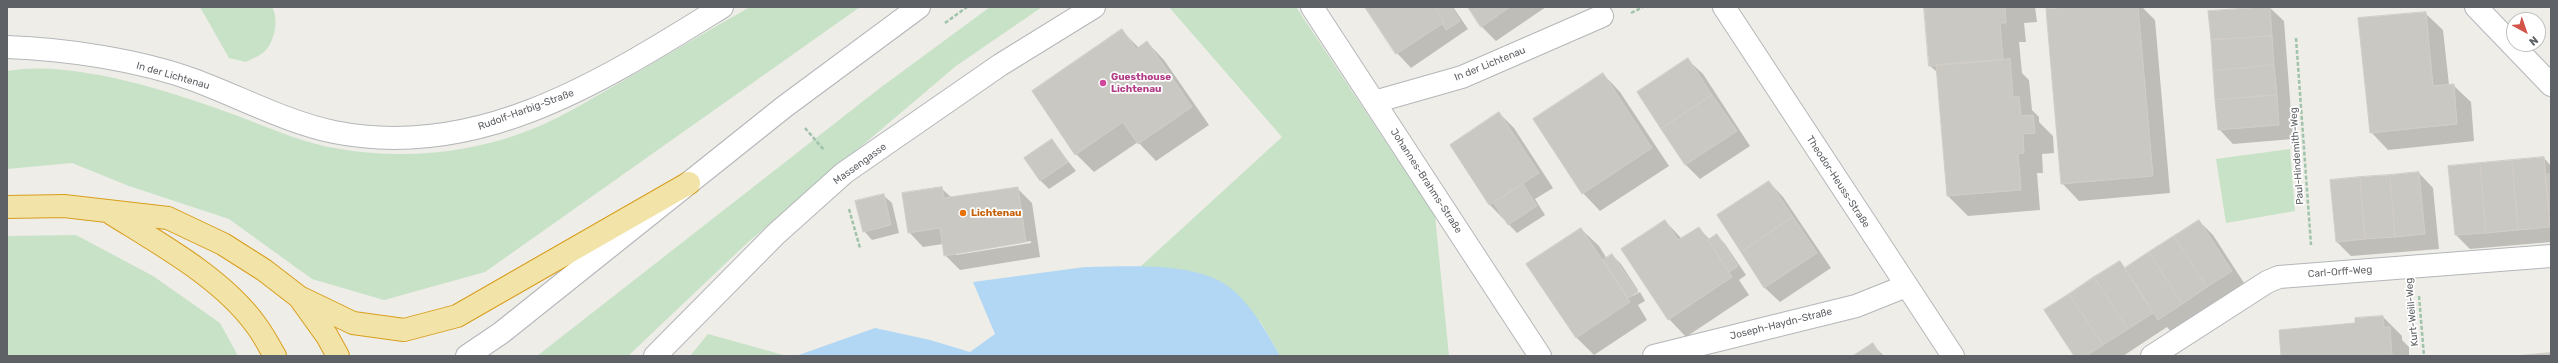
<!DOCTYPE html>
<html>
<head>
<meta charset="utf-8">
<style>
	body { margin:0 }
	#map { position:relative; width:2558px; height:363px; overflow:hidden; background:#eeede7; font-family:Rubik,sans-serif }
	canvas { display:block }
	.frame { position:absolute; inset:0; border:8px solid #5e6165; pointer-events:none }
	.north { position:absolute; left:2506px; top:12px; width:40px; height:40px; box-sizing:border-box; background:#fff; border:1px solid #bfc0c1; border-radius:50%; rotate:140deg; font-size:11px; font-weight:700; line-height:16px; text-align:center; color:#5e6165 }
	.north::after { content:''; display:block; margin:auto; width:14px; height:18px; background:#d35348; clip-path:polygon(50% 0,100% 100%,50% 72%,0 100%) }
</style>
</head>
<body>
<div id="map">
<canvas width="2558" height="363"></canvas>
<div class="frame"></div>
<div class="north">N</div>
</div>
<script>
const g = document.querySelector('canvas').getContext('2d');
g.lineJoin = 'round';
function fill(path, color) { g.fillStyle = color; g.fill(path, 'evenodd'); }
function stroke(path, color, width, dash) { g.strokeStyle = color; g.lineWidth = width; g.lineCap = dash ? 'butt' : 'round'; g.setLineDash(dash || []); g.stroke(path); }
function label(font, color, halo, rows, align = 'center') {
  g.font = font + ' Rubik,sans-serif'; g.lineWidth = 3.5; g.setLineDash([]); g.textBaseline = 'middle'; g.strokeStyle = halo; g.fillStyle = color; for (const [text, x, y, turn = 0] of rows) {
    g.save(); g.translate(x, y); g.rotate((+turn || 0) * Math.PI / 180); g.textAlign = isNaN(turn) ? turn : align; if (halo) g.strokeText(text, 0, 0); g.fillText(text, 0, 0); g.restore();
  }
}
const green = new Path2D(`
	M200 7H272C279 19 275 41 265 51 260 56 251 59 246 62L229 58Z
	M750 7H860L485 272 384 300 312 279 229 219 129 186 72 163 7 169V71C74 59 175 93 238 116 272 129 305 144 340 149 404 160 475 153 535 128 566 115 594 97 623 81 665 56 707 31 750 7Z
	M990 7H1042L956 66 746 244 628 356H537L880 88Z
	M1169 7H1296L1435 216 1449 356H1280L1260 321 1140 267 1282 137Z
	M2290 149 2295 211 2226 223 2216 159Z
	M76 235 153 276 220 323 238 356H7V236Z
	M708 334 787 356H690Z`);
const water = new Path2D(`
	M1085 267C1128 267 1200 260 1234 291 1254 309 1267 333 1280 356H796L875 328 930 340 970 352 995 334 973 282Z`);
const shadow = new Path2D(`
	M1366 7H1453L1468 29 1411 68 1397 53Z
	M1469 7H1546L1496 41 1481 26Z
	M1925 7H2035L2037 22 2024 23 2026 42H2019L2022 73 2029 80 2032 110 2039 117V122L2053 136 2054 153 2042 154 2043 173H2037L2040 210 1968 216 1948 196 1938 73 1930 66Z
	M2083 7H2142L2155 20 2170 193 2079 201 2062 183Z
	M2269 7 2284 21 2293 139 2233 144 2219 129 2209 12Z
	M2425 13 2443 30 2449 85H2453L2471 102 2474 141 2388 150 2371 132Z
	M1122 31 1139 48 1147 42 1164 60 1209 125 1156 161 1138 142 1094 172 1076 154 1033 92Z
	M1688 60 1703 74 1750 146 1700 179 1685 164Z
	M1603 74 1620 92 1669 166 1600 211 1583 193Z
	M1499 113 1514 128 1553 188 1535 199 1545 215 1517 233 1490 205 1451 145Z
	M1051 140 1076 171 1049 189 1040 180Z
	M2544 158 2551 166V242L2470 249 2456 235 2450 167Z
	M2419 173 2433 188 2439 249 2351 256 2337 242Z
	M1769 182 1783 197 1831 268 1780 302 1765 288 1718 216Z
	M941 188 952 198 1017 188 1032 203 1040 257 960 270 945 255 943 244 923 247 909 232ZM1031 241V243L956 255V253Z
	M883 195 892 203 899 233 872 240 864 231Z
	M1665 221 1682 239 1699 228 1710 240 1717 235 1725 244 1746 275 1739 280 1749 295 1686 337 1669 319Z
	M2199 221 2213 235 2246 286 2173 334 2167 327 2123 356H2075L2120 263 2126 269Z
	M1581 229 1599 246 1607 259 1612 255 1621 264 1638 290 1631 297 1640 292 1645 301 1638 305 1647 320 1594 355 1577 338 1528 264Z
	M2383 317 2402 336V340L2409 347V356H2282L2356 324Z
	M1872 344 1884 356H1855Z`);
const building = new Path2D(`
	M1365 7H1435L1445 22 1396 54Z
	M1435 7H1451L1460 21 1446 30 1442 23 1445 22Z
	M1468 7H1510L1481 27Z
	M1924 7H2005L2006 23H2000L2003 60 1929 66Z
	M2072 7H2138L2153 176 2061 184 2046 9Z
	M2270 7 2272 36 2211 40 2208 11Z
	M2426 12 2433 86 2454 84 2457 124 2370 133 2358 18Z
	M1122 29 1136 49 1147 41 1192 107 1138 144 1123 122 1075 155 1032 91Z
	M2272 36 2274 65 2213 71 2211 40Z
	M1688 58 1712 95 1661 129 1637 92Z
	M2010 59 2013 97 2019 96 2021 116 2033 115 2035 133 2023 134 2024 153 2018 154 2021 190 1947 196 1936 65Z
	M2274 65 2277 95 2215 100 2213 71Z
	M1603 73 1652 148 1582 194 1533 119Z
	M1712 95 1737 131 1685 165 1661 129Z
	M2277 95 2279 125 2218 130 2215 100Z
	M1499 112 1539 173 1489 205 1450 145Z
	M1052 139 1068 162 1040 181 1024 158Z
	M2544 157 2550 227 2518 230 2512 160Z
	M2512 160 2518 230 2486 233 2480 163Z
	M2480 163 2486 233 2455 235 2448 166Z
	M2419 172 2425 234 2395 237 2390 175Z
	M2551 174V211H2549L2545 175Z
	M2390 175 2395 237 2365 239 2360 177Z
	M2360 177 2365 239 2336 242 2330 180Z
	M1769 181 1793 217 1741 252 1717 215Z
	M1523 184 1537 206 1508 225 1494 203Z
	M942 187 944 198 1018 187 1026 242 944 256 940 228 908 233 902 193Z
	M884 194 891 225 863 232 855 201Z
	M1793 217 1817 253 1764 288 1741 252Z
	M1665 220 1678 240 1699 227 1732 277 1668 320 1621 249Z
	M2199 220 2232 271 2207 287 2174 236Z
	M1581 228 1630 302 1576 338 1526 264Z
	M1717 234 1738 266 1729 272 1708 240Z
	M2174 236 2207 287 2182 304 2149 252Z
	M2149 252 2182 304 2158 320 2125 268Z
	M1612 254 1638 292 1628 298 1603 260Z
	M2120 261 2153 313 2128 329 2094 277Z
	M2094 277 2128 329 2103 345 2069 294Z
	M2069 294 2103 345 2086 356H2074L2044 310Z
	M2383 316 2384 327H2390L2392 356H2281L2279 330 2355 323V318Z
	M1873 343 1881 356H1853Z
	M2551 353V356H2515Z`);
const path = new Path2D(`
	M1631 13 1643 7
	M945 23 967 7
	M2296 38 2311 245
	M805 128 824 150
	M849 209 860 248
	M2419 296 2424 356`);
const minor = new Path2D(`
	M1312 7 1540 356
	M2476 7 2551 85
	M7 47C66 49 139 60 194 80 240 97 286 122 334 132 479 161 604 80 722 7
	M1374 102 1462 77 1602 16
	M655 356 776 234 844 173 1000 65 1094 7
	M1654 356 1856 306 1906 286
	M2152 356 2267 282 2279 277 2551 256`);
const tertiary = new Path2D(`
	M1724 7 1953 356`);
const secondary = new Path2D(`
	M467 356 501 333 784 107 919 7`);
const trunk = new Path2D(`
	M7 207 64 206 168 218 223 244 264 270 299 297 327 336 338 356
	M112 214C160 244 222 278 256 325 263 334 269 346 275 356
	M299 297 353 323 404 330 457 316 689 183`);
const markers = [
	[1103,83,4,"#d1479c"],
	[963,213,4,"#e8710a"]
];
const streetNames = [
	["In der Lichtenau",1490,64,-22],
	["In der Lichtenau",173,76,16],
	["Rudolf-Harbig-Straße",526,110,-20],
	["Paul-Hindemith-Weg",2297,156,-94],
	["Massengasse",860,164,-36],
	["Johannes-Brahms-Straße",1426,181,57],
	["Theodor-Heuss-Straße",1838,182,57],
	["Carl-Orff-Weg",2340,272,-4],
	["Kurt-Weill-Weg",2412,312,-95],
	["Joseph-Haydn-Straße",1781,324,-14]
];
const hotelNames = [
	["Guesthouse",1111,77],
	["Lichtenau",1111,89]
];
const foodNames = [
	["Lichtenau",971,213]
];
fill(green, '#c7e2c7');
fill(water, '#b1d7f4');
fill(shadow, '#0003');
fill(building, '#cac8c3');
stroke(building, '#d2cec6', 1);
stroke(minor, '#b4b6b9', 24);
stroke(tertiary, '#b4b6b9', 24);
stroke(secondary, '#b3b5b9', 24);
stroke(trunk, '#d89e1d', 24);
stroke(path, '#a0c3ab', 2.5, [4, 2]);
stroke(minor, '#fff', 22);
stroke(tertiary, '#fff', 22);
stroke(secondary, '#fff', 22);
stroke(trunk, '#f2e3a8', 22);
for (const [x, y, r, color] of markers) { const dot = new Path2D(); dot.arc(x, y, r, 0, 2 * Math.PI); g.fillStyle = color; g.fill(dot); stroke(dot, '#fff', 1.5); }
label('10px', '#5e6165', '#fff', streetNames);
label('bold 10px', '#b23c85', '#fff', hotelNames, 'left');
label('bold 10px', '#c56008', '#fff', foodNames, 'left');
</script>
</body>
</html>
